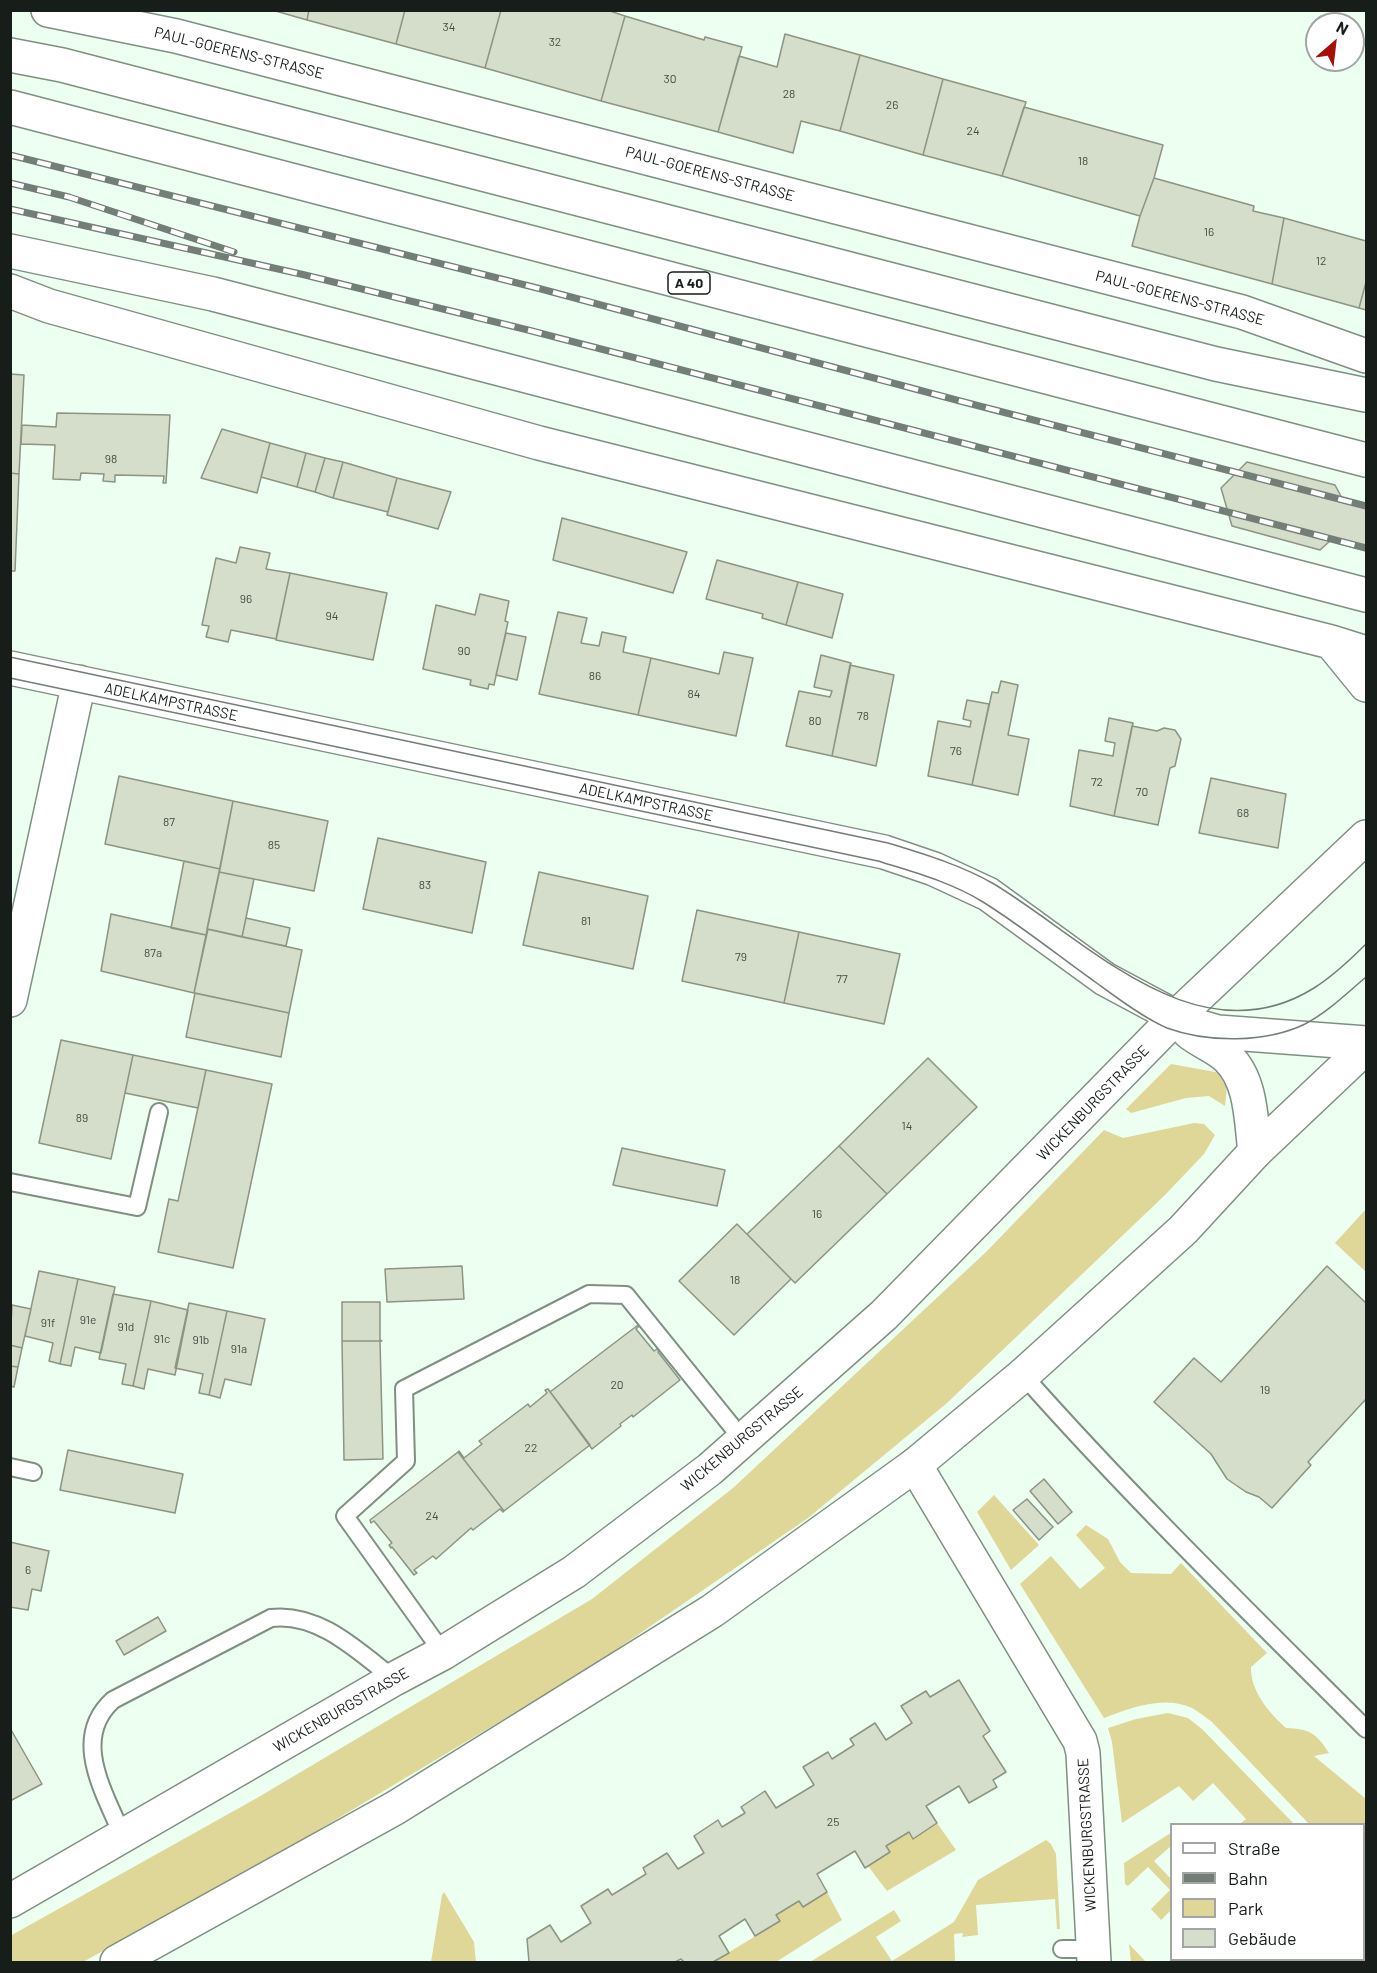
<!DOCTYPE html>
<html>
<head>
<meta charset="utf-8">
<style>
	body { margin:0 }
	#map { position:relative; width:1377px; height:1973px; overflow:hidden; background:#ecfff0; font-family:Barlow,sans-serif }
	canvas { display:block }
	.frame { position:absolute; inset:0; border:12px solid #171d18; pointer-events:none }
	.legend { position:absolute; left:1170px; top:1823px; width:195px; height:138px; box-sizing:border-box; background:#fff; border:2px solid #a2a5a3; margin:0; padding:8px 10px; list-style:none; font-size:18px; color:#171d18 }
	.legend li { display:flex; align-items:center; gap:12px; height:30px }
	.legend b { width:30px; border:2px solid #a2a5a3 }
	.north { position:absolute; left:1305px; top:12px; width:60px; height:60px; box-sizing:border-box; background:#fff; border:2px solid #a2a5a3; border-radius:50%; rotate:28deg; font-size:16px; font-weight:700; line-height:24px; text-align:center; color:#171d18 }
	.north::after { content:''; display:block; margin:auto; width:21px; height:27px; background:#a5100b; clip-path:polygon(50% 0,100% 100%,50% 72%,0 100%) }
</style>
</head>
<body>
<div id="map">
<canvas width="1377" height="1973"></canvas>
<div class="frame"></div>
<ul class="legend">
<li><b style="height:8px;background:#fff"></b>Straße</li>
<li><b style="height:8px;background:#737f76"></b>Bahn</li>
<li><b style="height:16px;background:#ded798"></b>Park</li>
<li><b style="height:16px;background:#d5decb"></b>Gebäude</li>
</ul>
<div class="north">N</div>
</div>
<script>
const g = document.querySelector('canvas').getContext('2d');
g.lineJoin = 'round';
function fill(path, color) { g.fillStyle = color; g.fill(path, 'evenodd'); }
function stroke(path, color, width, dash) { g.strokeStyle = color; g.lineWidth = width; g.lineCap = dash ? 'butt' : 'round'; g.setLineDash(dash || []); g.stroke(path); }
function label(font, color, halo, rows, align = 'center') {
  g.font = font + ' Barlow,sans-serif'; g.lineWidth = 4.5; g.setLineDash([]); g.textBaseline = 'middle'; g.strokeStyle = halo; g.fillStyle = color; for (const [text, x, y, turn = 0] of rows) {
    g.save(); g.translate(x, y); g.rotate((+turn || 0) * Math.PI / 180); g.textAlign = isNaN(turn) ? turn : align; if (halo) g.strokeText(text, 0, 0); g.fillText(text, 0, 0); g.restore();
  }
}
const green = new Path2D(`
	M1171 1064 1226 1074 1227 1086 1225 1106 1209 1096 1186 1098 1131 1113 1126 1109Z
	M1194 1123 1204 1124 1215 1135 1204 1154 1165 1195 947 1403 808 1518 591 1667 290 1847 83 1962H11L10 1936 257 1798 592 1599 733 1488 986 1252 1104 1130 1123 1138Z
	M1366 1209V1272L1335 1243Z
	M994 1495 1039 1545 1011 1570 977 1512Z
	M1086 1525 1108 1539 1120 1562 1131 1573 1171 1574 1181 1563 1267 1653 1251 1667C1250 1690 1269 1713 1286 1728 1310 1729 1316 1733 1329 1753L1314 1756 1366 1799V1861L1364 1863V1824H1309L1211 1721C1205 1717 1198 1711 1192 1708 1163 1695 1131 1708 1104 1718L1020 1584 1051 1556 1080 1589 1105 1568 1076 1535Z
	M1168 1713 1188 1718 1202 1729 1294 1824H1240L1246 1819 1213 1783 1193 1801 1179 1786 1122 1823 1112 1742 1108 1728 1136 1719Z
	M937 1823 956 1850 887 1891 868 1866 890 1852 886 1846 909 1832 913 1838Z
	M1169 1834 1171 1836V1846L1154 1861 1171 1879V1910L1161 1920 1151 1909 1170 1890 1148 1867 1128 1886 1125 1884 1124 1863Z
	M1046 1840 1051 1844 1056 1854 1060 1929H1057L1055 1899 976 1905 978 1935 962 1937 963 1933 954 1934 955 1962H810L894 1910 901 1921 876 1937 892 1961 954 1922 978 1880Z
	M444 1892 474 1942 476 1962H431L442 1895Z
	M827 1892 842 1920 776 1962H713L780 1921 776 1915 799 1901 803 1906Z
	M1129 1944 1146 1962H1131Z`);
const building = new Path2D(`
	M272 10H309L307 20Z
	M309 10H405L396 44 307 20Z
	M405 10H501L485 68 396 44Z
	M501 10H607L625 16 601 101 485 68Z
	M625 16 704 40 705 37 742 47 718 132 601 101Z
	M785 34 860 55 840 131 801 121 793 153 718 132 739 56 777 67Z
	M860 55 943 79 923 155 840 131Z
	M943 79 1026 102 1002 176 923 155Z
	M1024 107 1163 145 1154 178 1140 216 1002 176Z
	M1154 178 1254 206 1253 211 1284 218 1272 284 1132 246 1140 216Z
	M1284 218 1366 241V282L1359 308 1272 284Z
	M1366 282V310L1359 308Z
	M10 374 24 375 19 474 10 473Z
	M57 413 170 415 166 483H163L164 476 115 475V482L103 481 104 474 81 473 80 480 53 479 55 445 21 444 22 425 56 427Z
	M222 429 270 443 257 493 201 478Z
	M270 443 306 453 297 487 261 477Z
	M306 453 325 458 315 492 297 487Z
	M325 458 343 462 333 498 315 492Z
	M343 462 397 478 388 512 333 498Z
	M1247 462 1335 485 1342 498 1366 504V551L1330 541 1320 550 1232 526 1221 488Z
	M10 473 19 474 15 571H10Z
	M397 478 451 492 438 529 387 515Z
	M562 518 687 552 673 593 553 560Z
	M240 547 270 553 266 569 290 573 276 639 231 630 228 642 206 637 209 626 202 625 216 558 236 563Z
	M717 560 798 582 786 625 762 618 763 614 706 599Z
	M290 573 387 593 373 660 276 640Z
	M798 582 843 594 832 638 786 625Z
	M480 594 509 601 505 621 508 622 494 685 489 684 488 689 470 685 471 680 423 669 436 605 475 615Z
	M558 612 587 618 581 643 599 646 602 632 626 637 623 652 651 658 638 715 539 694Z
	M506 633 526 637 517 680 496 675Z
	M724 652 753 658 736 736 638 715 651 658 719 674Z
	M821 655 851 663 832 756 786 746 799 691 830 697 832 691 814 687Z
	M850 665 894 675 876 766 832 756Z
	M1001 681 1018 685 1008 735 1029 739 1018 795 972 785 992 692 998 693Z
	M967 700 989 704 972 785 928 776 938 721 970 727 971 721 963 719Z
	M1109 718 1133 723 1114 816 1070 806 1079 750 1113 756 1115 743 1105 741Z
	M1132 726 1157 731 1164 728 1175 730 1181 739 1175 766 1170 768 1158 825 1114 816Z
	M119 776 233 801 220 869 105 844Z
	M1211 778 1286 794 1278 848 1199 833Z
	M233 801 328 821 314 891 219 872Z
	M378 838 486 862 472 933 363 909Z
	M184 861 220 869 206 935 171 928Z
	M219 872 254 879 242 937 207 929Z
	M539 872 648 896 633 969 523 945Z
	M697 910 799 932 784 1003 682 981Z
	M111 914 206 935 194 993 101 971Z
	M246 918 290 928 286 946 242 937Z
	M208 929 302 950 289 1013 194 993Z
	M799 932 900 954 884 1024 784 1003Z
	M195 993 289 1013 281 1057 186 1037Z
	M61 1040 133 1055 111 1159 39 1143Z
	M133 1055 206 1070 198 1108 125 1093Z
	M928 1058 977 1107 887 1194 839 1146Z
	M206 1070 272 1084 233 1268 158 1252 169 1199 178 1201Z
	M839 1146 887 1194 795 1283 747 1234Z
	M622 1148 725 1170 717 1206 613 1185Z
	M737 1224 791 1279 734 1335 679 1281Z
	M462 1266 464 1299 387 1302 385 1269Z
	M1327 1266 1366 1303V1399L1308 1462 1311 1465 1272 1508 1259 1497 1246 1492 1227 1479 1211 1454 1154 1402 1194 1358 1221 1382Z
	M39 1271 78 1279 60 1364 49 1361 53 1343 25 1336Z
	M78 1279 115 1287 101 1353 75 1347 71 1366 60 1364Z
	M113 1294 151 1301 133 1386 122 1384 126 1364 99 1359Z
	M151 1301 188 1310 175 1375 148 1369 144 1389 133 1386Z
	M342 1302H380V1340L382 1341H342Z
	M189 1303 227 1311 209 1395 199 1393 203 1374 175 1368Z
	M12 1305 31 1309 22 1348 10 1345Z
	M227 1311 265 1319 251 1385 225 1379 220 1398 209 1395Z
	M638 1325 639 1326 636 1329 654 1351 657 1349 659 1351 658 1352 680 1380 633 1417 632 1415 620 1424 621 1426 592 1449 548 1389 550 1392Z
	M342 1341H380L383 1459 344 1460Z
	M10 1345 22 1348 18 1367 10 1366Z
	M10 1366 18 1367 14 1387 10 1386Z
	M548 1389 590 1445 504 1511 458 1452 459 1451 464 1458 482 1444 479 1441 528 1404 530 1407 547 1393 545 1390Z
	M68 1450 183 1474 175 1513 60 1490Z
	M458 1452 504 1511 503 1512 500 1509 473 1530 471 1528 436 1559 433 1556 414 1570 417 1573 414 1575 392 1547 391 1548 389 1545 392 1543 374 1521 371 1523 370 1520Z
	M1044 1479 1072 1512 1058 1524 1030 1491Z
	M1027 1499 1053 1527 1039 1540 1013 1510Z
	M10 1542 49 1551 41 1591 32 1589 28 1610 10 1607Z
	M158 1617 166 1631 124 1655 116 1641Z
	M959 1680 990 1731 983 1736 1006 1772 993 1780 997 1787 969 1803 959 1786 926 1806 937 1823 913 1839 909 1832 886 1846 890 1852 865 1868 855 1851 817 1874 827 1892 803 1907 799 1901 776 1915 780 1921 755 1936 745 1919 719 1936 729 1953 713 1962H684L681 1959 675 1962H529L527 1939 550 1925 561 1942 591 1923 581 1906 608 1889 612 1895 646 1874 643 1868 667 1853 678 1869 704 1853 694 1836 718 1820 722 1827 745 1813 741 1807 765 1791 776 1808 814 1785 803 1767 828 1752 832 1759 854 1745 850 1739 875 1723 886 1740 912 1723 901 1706 926 1691 930 1697Z
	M10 1728 42 1784 10 1801Z`);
const service = new Path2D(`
	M10 1182 137 1207 159 1112
	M1023 1375C1132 1498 1250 1613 1366 1729
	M10 1467 33 1472
	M443 1653 345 1516 406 1461 404 1389 589 1294 626 1295 743 1440
	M123 1837C105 1793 70 1739 113 1700L271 1618C319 1612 359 1652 394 1679
	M1062 1949H1094`);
const minor = new Path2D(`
	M48 10 176 36 1242 312 1366 356
	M10 668 884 852 934 869 988 894 1105 979 1176 1017 1197 1026 1218 1032 1366 1043
	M10 1000 79 682
	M1189 1032C1201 1042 1217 1047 1228 1058 1252 1081 1251 1122 1255 1152
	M915 1465 1080 1741 1083 1753 1094 1962`);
const secondary = new Path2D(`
	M10 1901 394 1679 443 1653 574 1572 710 1469 884 1315 1176 1017 1366 837
	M117 1962 395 1808 712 1611 915 1465 1023 1375 1183 1230 1255 1152 1366 1047`);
const motorway = new Path2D(`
	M10 55 62 65 1216 364 1366 395
	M10 107 1366 460
	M10 251 213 294 1366 595
	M10 291 49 306 539 443 1331 642 1366 653
	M1331 642 1366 685`);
const tram = new Path2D(`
	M10 657 888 843C924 854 961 865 994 884 1087 940 1197 1061 1314 988 1333 976 1350 960 1366 944
	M10 678 878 861C913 872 951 882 983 902 1023 927 1060 957 1098 984 1117 998 1145 1019 1167 1028 1208 1043 1266 1043 1305 1024 1328 1012 1347 993 1366 977`);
const rail = new Path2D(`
	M10 155 541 289 960 401 1366 506
	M10 183 69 197 234 252
	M10 209 305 275 528 330 1366 548`);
const numberNames = [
	["34",449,27],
	["32",555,42],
	["30",670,79],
	["28",789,94],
	["26",892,105],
	["24",973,131],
	["18",1083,161],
	["16",1209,232],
	["12",1321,261],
	["98",111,459],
	["96",246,599],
	["94",332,616],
	["90",464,651],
	["86",595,676],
	["84",694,694],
	["78",863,716],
	["80",815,721],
	["76",956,751],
	["72",1097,782],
	["70",1142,792],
	["68",1243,813],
	["87",169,822],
	["85",274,845],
	["83",425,885],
	["81",586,921],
	["87a",153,953],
	["79",741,957],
	["77",842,979],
	["89",82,1118],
	["14",907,1126],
	["16",817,1214],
	["18",735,1280],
	["91e",88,1320],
	["91f",48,1323],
	["91d",126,1327],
	["91c",162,1339],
	["91b",201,1340],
	["91a",239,1349],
	["20",617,1385],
	["19",1265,1390],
	["22",531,1448],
	["24",432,1516],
	["6",28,1570],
	["25",833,1822]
];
const shields = [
	[689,283,42]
];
const shieldNames = [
	["A 40",689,283]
];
const streetNames = [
	["PAUL-GOERENS-STRASSE",239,53,14],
	["PAUL-GOERENS-STRASSE",710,174,15],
	["PAUL-GOERENS-STRASSE",1180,298,15],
	["ADELKAMPSTRASSE",171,702,12],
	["ADELKAMPSTRASSE",646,802,12],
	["WICKENBURGSTRASSE",1093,1103,-46],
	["WICKENBURGSTRASSE",742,1439,-40],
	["WICKENBURGSTRASSE",341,1710,-30],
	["WICKENBURGSTRASSE",1087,1835,-93]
];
fill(green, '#ded798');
fill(building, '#d5decb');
stroke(building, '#8c9482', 1.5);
stroke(service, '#7f9083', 20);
stroke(minor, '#7f9083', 36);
stroke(secondary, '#7f9083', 36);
stroke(motorway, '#7f9083', 36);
stroke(service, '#fff', 16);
stroke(minor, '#fff', 33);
stroke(secondary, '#fff', 33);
stroke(motorway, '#fff', 33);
stroke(tram, '#737f76', 1.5);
stroke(rail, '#737f76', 7);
stroke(rail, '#fff', 4.5, [14]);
label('12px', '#464d45', null, numberNames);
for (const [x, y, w] of shields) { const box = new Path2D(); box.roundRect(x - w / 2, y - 11, w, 22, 4.5); g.fillStyle = '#fff'; g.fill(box); stroke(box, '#171d18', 1.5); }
label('bold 14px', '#171d18', null, shieldNames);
label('15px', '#171d18', '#fff', streetNames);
</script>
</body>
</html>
